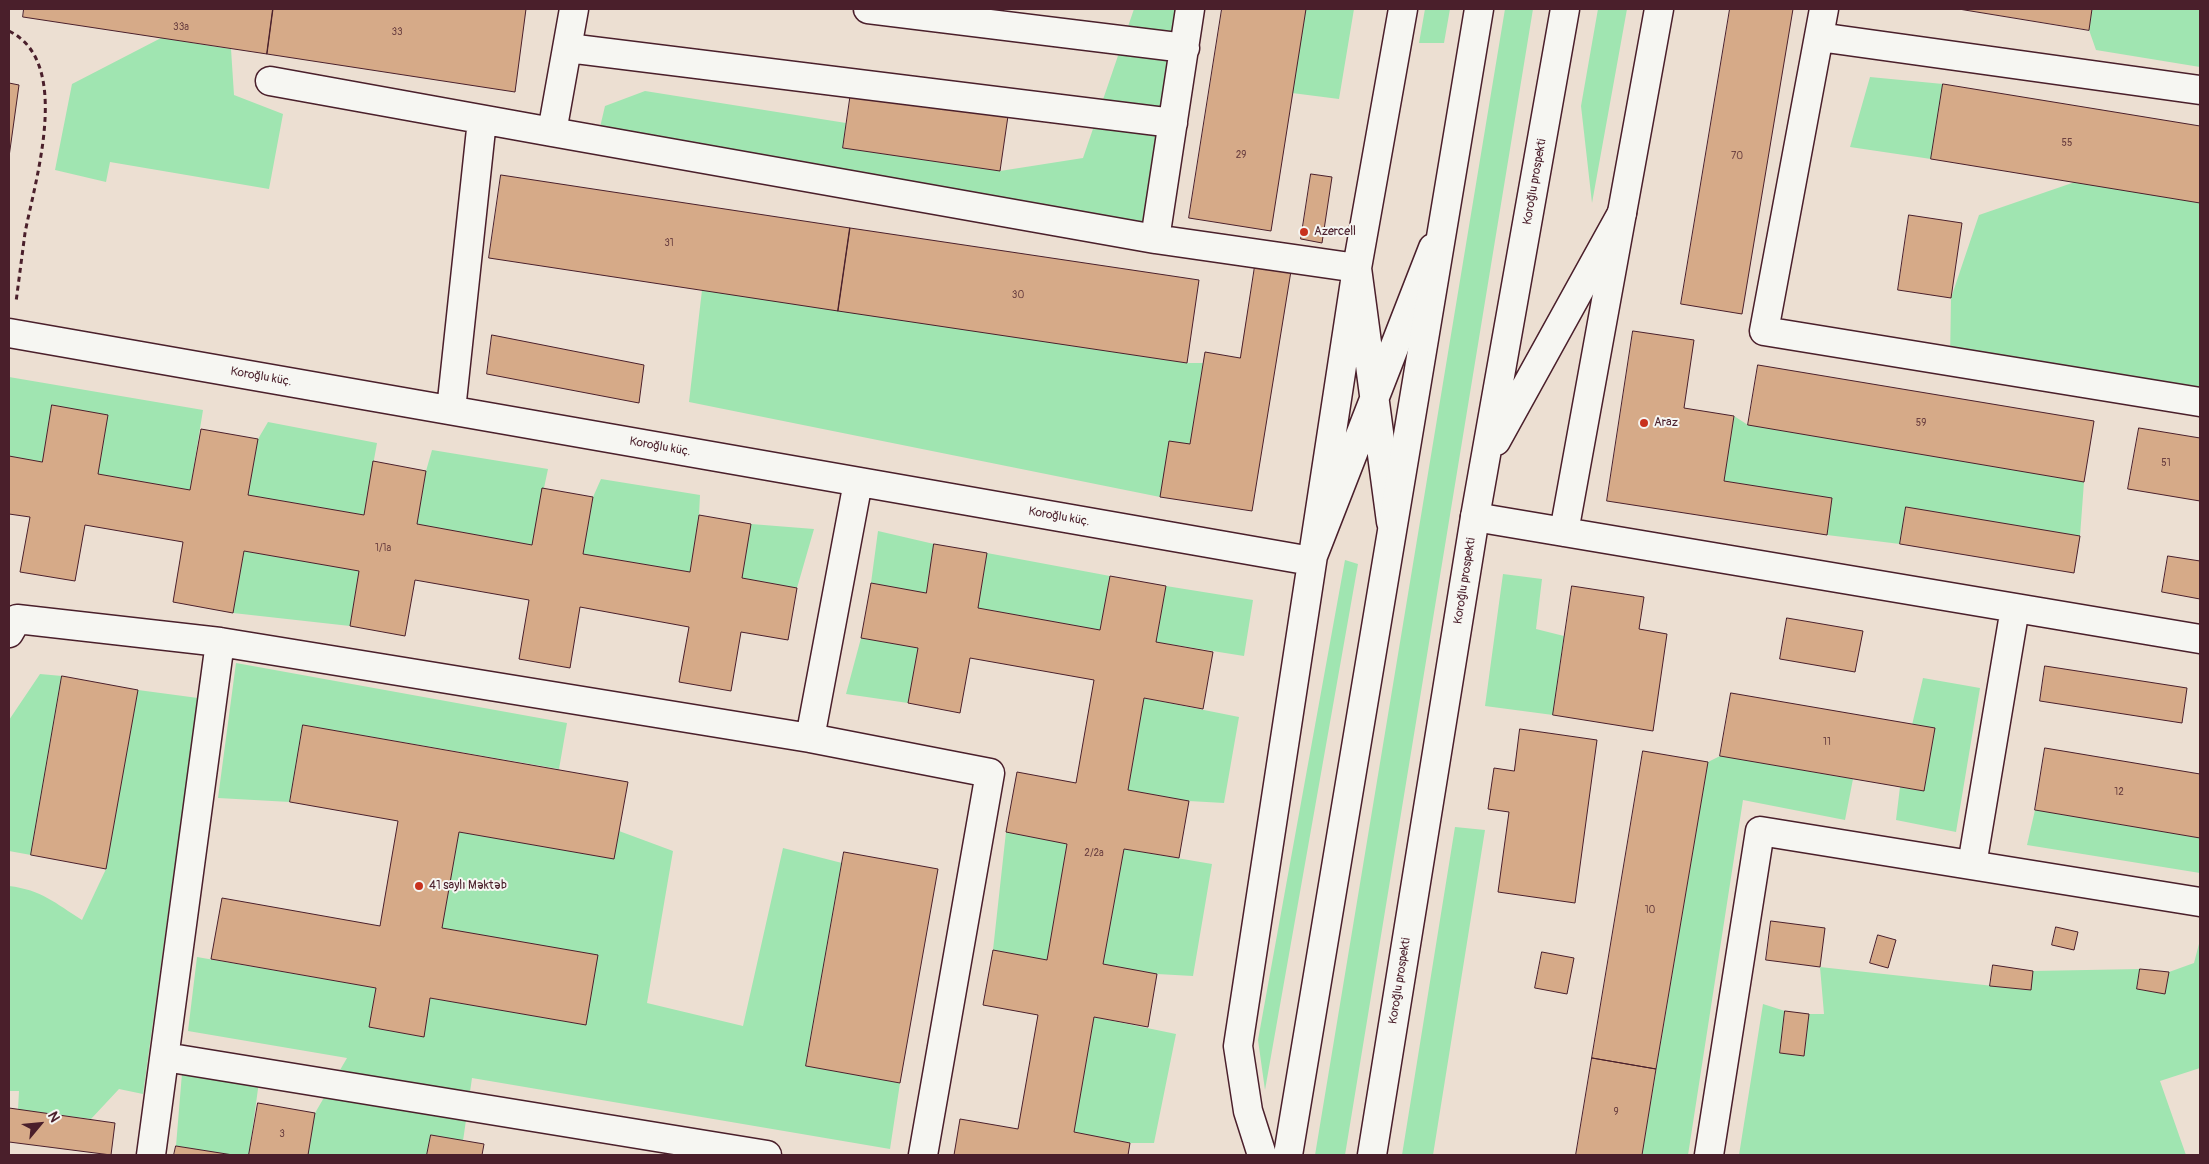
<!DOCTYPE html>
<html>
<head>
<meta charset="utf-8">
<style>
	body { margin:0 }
	#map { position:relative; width:2209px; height:1164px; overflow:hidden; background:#ecdfd2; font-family:Pangolin,sans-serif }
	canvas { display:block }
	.frame { position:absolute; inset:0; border:10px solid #4a1f2b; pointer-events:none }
	.north { position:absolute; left:15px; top:1099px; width:50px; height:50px; -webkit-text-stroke:4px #f6f6f2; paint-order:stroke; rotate:62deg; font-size:14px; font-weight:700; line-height:20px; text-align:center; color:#4a1f2b }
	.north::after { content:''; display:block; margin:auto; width:18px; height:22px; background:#4a1f2b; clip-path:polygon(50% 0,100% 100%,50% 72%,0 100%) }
</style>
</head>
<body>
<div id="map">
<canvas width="2209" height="1164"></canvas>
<div class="frame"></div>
<div class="north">N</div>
</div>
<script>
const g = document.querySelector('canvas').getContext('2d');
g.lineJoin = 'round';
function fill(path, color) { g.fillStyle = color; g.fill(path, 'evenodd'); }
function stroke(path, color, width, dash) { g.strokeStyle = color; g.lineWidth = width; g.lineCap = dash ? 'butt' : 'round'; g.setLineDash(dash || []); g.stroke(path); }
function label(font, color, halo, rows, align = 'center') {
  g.font = font + ' Pangolin,sans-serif'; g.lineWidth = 4; g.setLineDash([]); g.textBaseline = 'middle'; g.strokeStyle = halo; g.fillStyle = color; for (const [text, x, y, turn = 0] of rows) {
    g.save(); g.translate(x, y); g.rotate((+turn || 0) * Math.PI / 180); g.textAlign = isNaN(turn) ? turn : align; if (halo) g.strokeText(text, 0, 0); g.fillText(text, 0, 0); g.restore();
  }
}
const green = new Path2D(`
	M1134 9H1186L1153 225 597 140 605 106 645 91 846 123 843 148 1000 171 1083 158Z
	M1306 9H1354L1339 99 1292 93Z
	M1425 9H1450L1444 43H1419Z
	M1505 9H1533L1345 1155H1315Z
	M1598 9H1627L1592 203 1581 106Z
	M2092 9H2200V67L2096 50 2089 30Z
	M161 38 231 49 234 95 283 114 269 189 110 162 106 182 55 170 72 84Z
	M1870 77 1943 84 1931 159 1850 147Z
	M2075 182 2200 203V401L1950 361 1951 298 1979 215Z
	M702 290 1187 363H1203L1190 444 1160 497 689 402Z
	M9 377 203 410 190 490 98 474 108 415 52 405 42 462 9 456Z
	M1734 416 1748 425 2084 482 2080 536 1906 507 1900 544 1827 535 1832 498 1724 481Z
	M268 422 377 443 364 515 248 495 258 439Z
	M432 450 548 469 532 545 417 524 426 471Z
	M601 479 700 495 699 515 690 572 583 554 593 497Z
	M751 524 814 529 797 588 742 578Z
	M878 531 934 544 926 593 871 583Z
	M244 551 359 571 350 626 233 613Z
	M987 553 1110 576 1100 630 978 608Z
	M1345 560 1358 564 1265 1090 1258 1040Z
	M1503 574 1542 579 1536 629 1564 636 1553 715 1485 706Z
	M1166 586 1253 600 1244 656 1156 642Z
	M861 638 918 648 908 703 846 694Z
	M236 663 567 723 559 769 303 725 290 802 218 798Z
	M40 674 62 676 31 855 9 851V720Z
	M1923 678 1980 688 1956 832 1896 820 1900 787 1924 791 1935 728 1912 725Z
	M138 690 198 698 143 1094 119 1089 91 1119 18 1110 19 1091H9V886C42 890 55 903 82 920L106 869Z
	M1144 698 1239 717 1224 803 1189 801 1128 790Z
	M1720 756 1853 779 1845 820 1743 800 1688 1155H1642L1708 762Z
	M2035 810 2200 838V873L2027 845Z
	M1455 827 1485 830 1433 1155H1402Z
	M619 831 673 851 647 1003 743 1026 783 848 842 863 806 1066 900 1083 890 1149 472 1078 463 1141 431 1135 427 1155H308L315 1113 347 1058 188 1031 197 957 376 988 369 1027 423 1037 430 998 586 1025 597 955 442 928 459 832 614 859Z
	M1006 832 1067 844 1047 960 993 950Z
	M1124 849 1212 864 1193 976 1157 974 1103 964Z
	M2200 940V1068L2160 1081 2186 1155H1739L1763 1004 1785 1011 1780 1053 1804 1056 1809 1014H1824L1820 967 2030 990 2033 971 2140 969 2137 989 2165 994 2169 972 2194 963Z
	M1094 1017 1176 1034 1154 1143H1130L1074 1132Z
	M183 1061 260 1074 249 1155H233L176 1146Z`);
const building = new Path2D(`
	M24 9H273L267 54 23 17Z
	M273 9H526L515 92 267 54Z
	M1222 9H1306L1271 231 1189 218Z
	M1730 9H1793L1742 314 1681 304Z
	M1959 9H2092L2089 30Z
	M9 83 19 85 9 157Z
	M1943 84 2200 126V203L1931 159Z
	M852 85 1009 109 1000 171 843 148Z
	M1311 174 1332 177 1322 243 1301 239Z
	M501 175 850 228 838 311 489 258Z
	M1909 215 1962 223 1951 298 1898 290Z
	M850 228 1199 280 1187 363 838 311Z
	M1255 266 1291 271 1252 511 1160 497 1169 441 1190 444 1205 352 1240 358Z
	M1633 331 1694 340 1684 408 1734 416 1724 481 1832 498 1827 535 1607 501Z
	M492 335 644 365 639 403 487 374Z
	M1758 365 2094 421 2084 482 1748 425Z
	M52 405 108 415 98 474 190 490 201 429 258 439 248 495 364 515 373 461 426 471 417 524 532 545 542 488 593 497 583 554 690 572 699 515 751 524 742 578 797 588 788 640 741 632 731 691 679 682 689 627 580 607 570 668 519 659 529 600 415 580 405 636 350 626 359 571 244 551 233 613 173 602 183 542 85 525 75 581 20 572 30 517 9 514V456L42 462Z
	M2139 428 2200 438V501L2128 489Z
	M1906 507 2080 536 2074 573 1900 544Z
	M934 544 987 553 978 608 1100 630 1110 576 1166 586 1156 642 1213 652 1203 709 1144 698 1128 790 1189 801 1179 858 1124 849 1103 964 1157 974 1148 1027 1094 1017 1074 1132 1130 1143 1128 1155H954L960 1119 1018 1129 1038 1015 983 1005 993 950 1047 960 1067 844 1006 832 1017 772 1076 783 1094 680 970 658 960 713 908 703 918 648 861 638 871 583 926 593Z
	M2168 556 2200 561V599L2162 592Z
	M1572 586 1644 597 1639 629 1667 634 1653 731 1553 715Z
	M1787 618 1863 631 1855 672 1780 659Z
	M2045 666 2187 688 2182 723 2040 701Z
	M62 676 138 690 106 869 31 855Z
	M1731 693 1935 728 1924 791 1720 756Z
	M303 725 628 782 614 859 459 832 442 928 598 955 586 1025 430 998 424 1037 369 1027 376 988 211 959 222 898 380 926 398 821 290 802Z
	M1520 729 1597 740 1575 903 1498 892 1509 812 1488 809 1494 768 1514 771Z
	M2045 748 2200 774V838L2035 810Z
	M1643 751 1708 762 1656 1069 1592 1058Z
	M844 852 938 869 900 1083 806 1066Z
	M1771 921 1825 928 1820 967 1766 960Z
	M2056 927 2078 932 2074 950 2052 945Z
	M1878 935 1896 940 1888 968 1870 963Z
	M1542 952 1574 958 1567 994 1535 988Z
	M1993 965 2033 971 2031 990 1990 986Z
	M2140 969 2169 972 2165 994 2137 989Z
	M1785 1011 1809 1014 1804 1056 1780 1053Z
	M1592 1058 1656 1069 1642 1155H1576Z
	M258 1103 315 1113 308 1155H249Z
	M9 1108 115 1123 111 1155 9 1142Z
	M431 1135 484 1144 482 1155H427Z
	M176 1146 233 1155H174Z`);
const path = new Path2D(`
	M9 31C73 62 35 180 25 233 22 256 19 279 16 302`);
const minor = new Path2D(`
	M574 9 552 132 1155 239 1357 268 1391 522
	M868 9 1185 48
	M1824 9 1764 331 2200 402
	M1819 37 2200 90
	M568 48 1173 123
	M270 81 552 132
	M1155 239 1190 9
	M9 333 1311 561 1433 248
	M451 410 482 120
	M1475 517 2200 639
	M1564 532 1659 9
	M9 633 17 619 220 642
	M810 738 858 482
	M1972 865 2015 608
	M165 1057 767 1155
	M151 1155 220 642 810 738 990 773 923 1155
	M1262 1155 1248 1111 1238 1046 1357 268 1403 9
	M1709 1155 1760 831 2200 902`);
const major = new Path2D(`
	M1496 441 1622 213
	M1288 1155 1479 9
	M1372 1155 1475 517 1565 9`);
const markers = [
	[1304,232,5,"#c8321e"],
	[1644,423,5,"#c8321e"],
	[419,886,5,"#c8321e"]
];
const numberNames = [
	["33a",181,27],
	["33",397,32],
	["55",2067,143],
	["29",1241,155],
	["70",1737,156],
	["31",669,243],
	["30",1018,295],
	["59",1921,423],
	["51",2166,463],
	["1/1a",383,548],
	["11",1827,742],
	["12",2119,792],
	["2/2a",1094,853],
	["10",1650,910],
	["9",1616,1112],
	["3",282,1134]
];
const streetNames = [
	["Koroğlu prospekti",1535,182,-80],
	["Koroğlu küç.",261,377,10],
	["Koroğlu küç.",660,447,10],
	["Koroğlu küç.",1059,517,10],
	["Koroğlu prospekti",1465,581,-81],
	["Koroğlu prospekti",1400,981,-81]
];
const poiNames = [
	["Azercell",1314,232],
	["Araz",1654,423],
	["41 saylı Məktəb",429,886]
];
fill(green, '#a0e5b1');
fill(building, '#d6aa88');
stroke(building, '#4a1f2b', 1);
stroke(minor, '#4a1f2b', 31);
stroke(major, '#4a1f2b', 31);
stroke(path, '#4a1f2b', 3, [5, 4]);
stroke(minor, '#f6f6f2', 28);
stroke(major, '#f6f6f2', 28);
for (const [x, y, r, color] of markers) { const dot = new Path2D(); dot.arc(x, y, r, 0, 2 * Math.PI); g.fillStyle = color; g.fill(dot); stroke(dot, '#f6f6f2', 2); }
label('10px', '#6d4242', null, numberNames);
label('12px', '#4a1f2b', '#f6f6f2', streetNames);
label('12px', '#4a1f2b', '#f6f6f2', poiNames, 'left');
</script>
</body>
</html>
